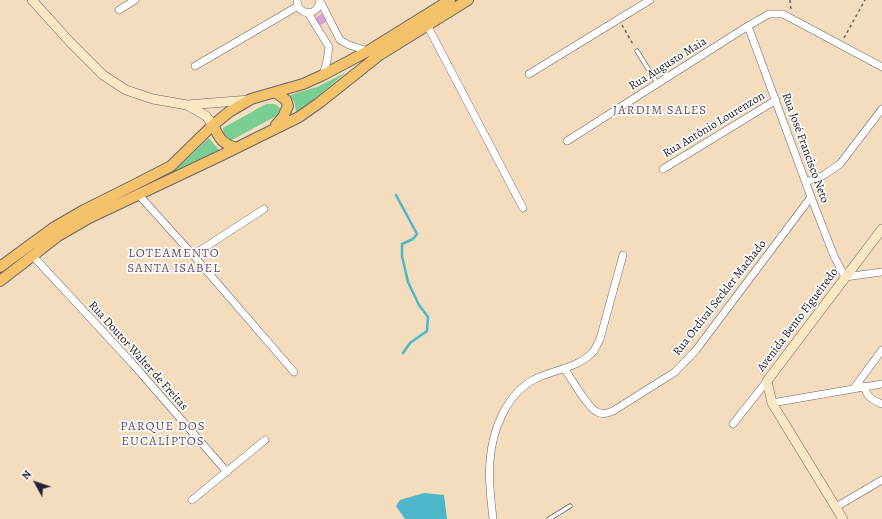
<!DOCTYPE html>
<html>
<head>
<meta charset="utf-8">
<style>
	body { margin:0 }
	#map { position:relative; width:882px; height:519px; overflow:hidden; background:#f4dcbe; font-family:Alegreya,serif }
	canvas { display:block }
	.north { position:absolute; left:16px; top:463px; width:40px; height:40px; -webkit-text-stroke:3px #fdfcf7; paint-order:stroke; rotate:310deg; font-size:11px; font-weight:700; line-height:16px; text-align:center; color:#22223b }
	.north::after { content:''; display:block; margin:auto; width:14px; height:18px; background:#22223b; clip-path:polygon(50% 0,100% 100%,50% 72%,0 100%) }
</style>
</head>
<body>
<div id="map">
<canvas width="882" height="519"></canvas>
<div class="north">N</div>
</div>
<script>
const g = document.querySelector('canvas').getContext('2d');
g.lineJoin = 'round';
function fill(path, color) { g.fillStyle = color; g.fill(path, 'evenodd'); }
function stroke(path, color, width, dash) { g.strokeStyle = color; g.lineWidth = width; g.lineCap = dash ? 'butt' : 'round'; g.setLineDash(dash || []); g.stroke(path); }
function label(font, color, halo, rows, align = 'center') {
  g.font = font + ' Alegreya,serif'; g.lineWidth = 3.5; g.setLineDash([]); g.textBaseline = 'middle'; g.strokeStyle = halo; g.fillStyle = color; for (const [text, x, y, turn = 0] of rows) {
    g.save(); g.translate(x, y); g.rotate((+turn || 0) * Math.PI / 180); g.textAlign = isNaN(turn) ? turn : align; if (halo) g.strokeText(text, 0, 0); g.fillText(text, 0, 0); g.restore();
  }
}
const green = new Path2D(`
	M345 73 322 93 296 113 295 104 290 95 317 87Z
	M266 104H275L281 109 280 114 230 141 224 135 223 128Z
	M209 138 219 150 174 171Z`);
const water = new Path2D(`
	M424 493 444 495 447 519H405L396 506 400 500Z`);
const stream = new Path2D(`
	M396 195 417 234 413 239 402 244V256L408 282 419 305 428 317 427 331 410 343 403 353`);
const building = new Path2D(`
	M324 12 329 20 319 26 314 19Z`);
const path = new Path2D(`
	M790 0 791 10
	M622 25 634 46
	M844 38 865 0`);
const lane = new Path2D(`
	M637 51 657 83
	M549 519 570 506`);
const street = new Path2D(`
	M297 0C297 17 319 17 320 0
	M320 1 340 40 349 45 368 51
	M119 10 135 0
	M308 13 329 47 327 61 323 75
	M427 25 523 208
	M748 26 811 197 834 256 845 277 882 272
	M195 66 298 6
	M529 74 650 0
	M567 141 748 26 769 14H783L882 67
	M663 169 776 100
	M806 182 824 175 840 164 882 109
	M138 194 193 255 294 372
	M32 255 132 363 227 472
	M193 255 264 209
	M564 368C571 378 588 408 597 412 603 415 607 413 613 411L675 372 696 350 811 197
	M864 386C867 397 872 400 882 404
	M854 388 882 350
	M772 403 882 384
	M733 424 767 381
	M192 500 265 440
	M836 507 882 480
	M493 519C491 500 488 480 490 461 492 430 507 392 537 378 555 370 578 367 592 353 596 349 597 344 600 339L623 255`);
const secondary = new Path2D(`
	M32 0 70 42 103 75 126 90 153 99 187 105 250 100
	M187 105 206 116 213 125
	M843 519 772 403 767 381 882 229`);
const primary = new Path2D(`
	M275 92 286 100 288 106 283 117 276 125
	M213 125C220 139 221 143 236 148
	M0 267 53 228 84 210 132 186 171 166 213 125 229 112 251 99 303 84 323 75 368 51 450 0
	M0 281 58 236 89 218 222 155 299 117 319 103 378 56 468 0`);
const streetNames = [
	["Rua Augusto Maia",668,64,-32],
	["Rua Antônio Lourenzon",714,125,-31],
	["Rua José Francisco Neto",805,148,70],
	["Rua Ordival Seckler Machado",720,298,-52],
	["Avenida Bento Figueiredo",798,320,-53],
	["Rua Doutor Walter de Freitas",138,356,48]
];
const neighbourhoodNames = [
	["JARDIM SALES",660,111],
	["LOTEAMENTO",174,254],
	["SANTA ISABEL",174,269],
	["PARQUE DOS",163,427],
	["EUCALÍPTOS",163,442]
];
fill(green, '#79cf93');
fill(water, '#4bb7c8');
stroke(stream, '#4bb7c8', 2.5);
fill(building, '#d6a2d7');
stroke(lane, '#6c6369', 5);
stroke(street, '#6c6369', 8);
stroke(secondary, '#6c6369', 10);
stroke(primary, '#6c6369', 12);
stroke(path, '#6c6369', 1.5, [3, 3]);
stroke(lane, '#fff', 3.5);
stroke(street, '#fff', 7);
stroke(secondary, '#fae7c3', 9);
stroke(primary, '#f3c26a', 10);
label('12px', '#22223b', '#fdfcf7', streetNames);
g.letterSpacing = '1px';
label('13px', '#614f72', '#fdfcf7', neighbourhoodNames);
g.letterSpacing = '0px';
</script>
</body>
</html>
